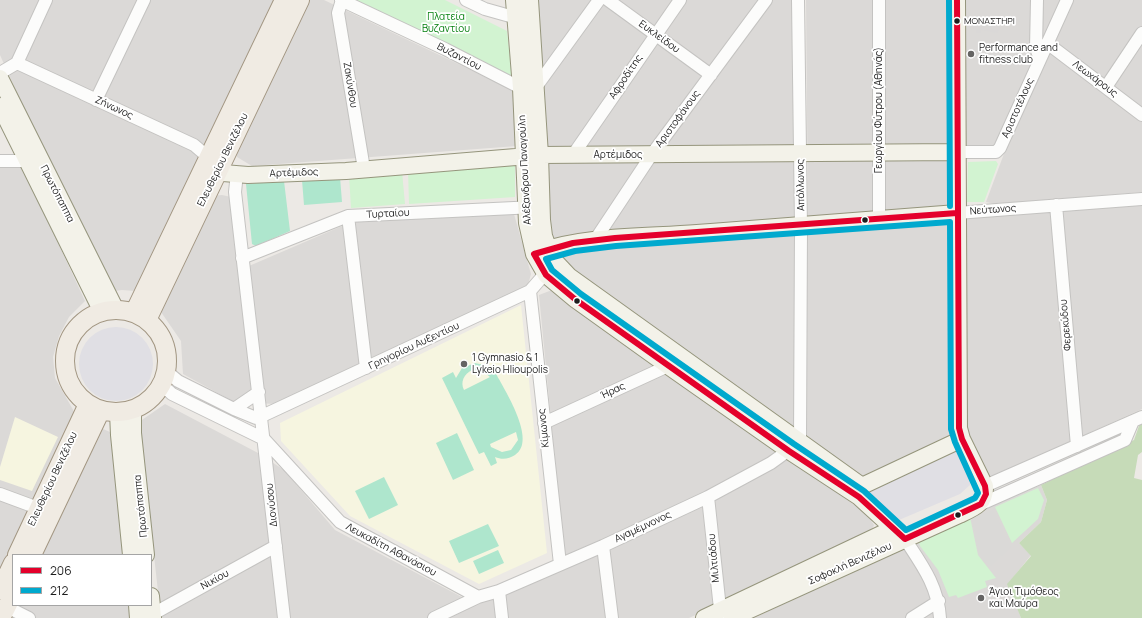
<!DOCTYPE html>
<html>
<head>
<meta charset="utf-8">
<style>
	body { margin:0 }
	#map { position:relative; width:1142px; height:618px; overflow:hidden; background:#ece9e5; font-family:Manrope,sans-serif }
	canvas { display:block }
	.legend { position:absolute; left:12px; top:554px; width:140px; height:52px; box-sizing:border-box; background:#fff; border:1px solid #a5a5a5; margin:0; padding:5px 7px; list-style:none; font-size:12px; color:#1d1d1d }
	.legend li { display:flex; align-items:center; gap:8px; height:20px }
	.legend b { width:20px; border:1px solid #a5a5a5 }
</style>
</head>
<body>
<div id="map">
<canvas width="1142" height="618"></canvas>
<ul class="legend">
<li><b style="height:5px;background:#e4002b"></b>206</li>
<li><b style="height:5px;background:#00a9ce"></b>212</li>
</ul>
</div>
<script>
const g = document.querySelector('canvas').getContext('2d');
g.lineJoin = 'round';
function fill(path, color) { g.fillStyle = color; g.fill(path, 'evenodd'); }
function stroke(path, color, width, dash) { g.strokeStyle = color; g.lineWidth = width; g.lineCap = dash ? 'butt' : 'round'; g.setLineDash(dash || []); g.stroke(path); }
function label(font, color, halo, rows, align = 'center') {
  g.font = font + ' Manrope,sans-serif'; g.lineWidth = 3.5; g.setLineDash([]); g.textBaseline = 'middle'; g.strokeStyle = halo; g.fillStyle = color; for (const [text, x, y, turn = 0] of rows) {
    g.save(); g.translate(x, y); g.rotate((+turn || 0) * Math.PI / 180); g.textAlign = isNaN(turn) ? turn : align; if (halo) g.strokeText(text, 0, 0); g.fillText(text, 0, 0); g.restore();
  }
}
const residential = new Path2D(`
	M0 0H276L135 291 122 290 107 292 0 55Z
	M305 0H324L515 91 517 146 252 166 237 157 234 148Z
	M537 0H796V221L808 219 806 0H1061L993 150 953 149 955 217 954 437 865 477 856 476 582 280 559 258 549 231Z
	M1072 0H1142V192L996 204 986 202 1005 151Z
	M0 164 22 165 85 301 69 317 59 336 53 357 55 378 76 415 0 569Z
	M222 195 231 197 242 269 356 220 514 214 531 274 528 285 276 404 234 402 183 374 181 341 161 312 211 196Z
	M1142 204V409L989 478 966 431 961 217Z
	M552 290 867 514 874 525 870 534 689 618H161L139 422 165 404 258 453 284 470 335 530 475 604 565 563 539 295Z
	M103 429 110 432 124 555H41Z
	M1041 485 1047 500 1041 522 1019 543 1031 555 1008 584 1021 618H754L998 503Z
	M17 605H130L131 618H10Z`);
const education = new Path2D(`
	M521 305 547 553 479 584 350 516 281 441 280 423Z
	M15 417 58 437 32 491 0 480V467Z`);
const religious = new Path2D(`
	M973 16 999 21 1000 29 997 33 981 30V33H976V29L970 28Z`);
const forest = new Path2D(`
	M1140 423H1142V452L1138 455 1134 478 1142 480V618H1021L1007 584 1031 556 1019 543 1041 522 1047 500 1041 485 1134 440Z`);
const park = new Path2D(`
	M351 0H445L507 31 512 76Z
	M996 161 998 164 984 202H967L968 162Z
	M515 162V197L409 204 408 170Z
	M402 171 405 204 351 208 349 175Z
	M1038 488 1044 500 1038 519 1012 543 995 507Z
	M970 517 978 555 996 578 985 581 987 587 958 598 956 595 949 597 938 570 920 546 919 542Z`);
const pitch = new Path2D(`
	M340 177 342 202 304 205 302 180Z
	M284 181 290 231 256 246 252 244 246 184Z
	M475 363 488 366 495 372C504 389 538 441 515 455 509 459 502 460 495 457L497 463 491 466 484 452 479 454 442 378 453 372 456 378 462 368ZM472 370 483 371 490 377 464 390C460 382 464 374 472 370ZM516 432 518 440 511 450 502 452 491 447 490 444Z
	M457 433 474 470 453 480 436 443Z
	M384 477 398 505 369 519 355 491Z
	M488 524 499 546 459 563 449 541Z
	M498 550 504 563 479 574 473 561Z`);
const parking = new Path2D(`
	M993 510 1011 547 990 566 979 554 972 520Z`);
const plaza = new Path2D(`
	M79 364a37 37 0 1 1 74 0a37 37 0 1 1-74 0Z
	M957 446 972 476 970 485 960 494 899 520 894 518 868 492 867 489Z`);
const street = new Path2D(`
	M341 0 445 49 521 88 536 87 599 0
	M342 0 338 13 364 169
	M466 0 485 9 517 18
	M608 0 711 75
	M879 0V220
	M1037 0 1036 48 1040 59
	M1047 43 1142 115
	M17 63 194 145 208 157
	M0 73 17 63 46 0
	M1106 87 1142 33
	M96 100 144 0
	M957 152H996L1000 148 1067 0
	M573 155 680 0
	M0 161H26
	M237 173 235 192 284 618
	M1056 205 1077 446
	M957 213 1142 199
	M348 216 366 368
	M595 240 652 154 766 0
	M242 258 348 216 535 207
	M530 291 560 564
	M166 371 178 381 234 409 256 418 262 416 530 291 550 268
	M161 384 172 394 264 439 340 522 478 597
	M234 409 259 392
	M544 423 668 366 672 362
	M985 486 1142 417
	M0 494 46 511
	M708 497 721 618
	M981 504 1125 440 1133 421
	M905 539C922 565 938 586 940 618
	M603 546 612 618
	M499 591 502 618
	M7 607 29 618
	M153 614 276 546
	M434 618 478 597 499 591 603 546 708 497 771 463 800 442 801 226 798 0
	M912 618 939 601`);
const secondary = new Path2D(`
	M514 0 521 88 527 223 534 254 546 275 576 300 668 366 789 451 859 497 905 539
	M530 0 540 155 542 220 544 236 552 258 569 276 862 486
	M0 78 116 310
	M0 106 102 312
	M211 161 218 171 223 173 248 175 346 171 540 155 957 152
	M538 252C584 235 647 237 697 233 784 227 871 220 957 213
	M133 409V433L146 555
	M118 412 119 435 131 555
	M859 495 862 486 962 439
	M151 596 153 618
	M137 605 138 618
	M704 618 894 528
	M732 618 959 515C974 508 986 504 985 486L962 439 959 428 957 0`);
const primary = new Path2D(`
	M65 361a51 51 0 1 1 102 0a51 51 0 1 1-102 0Z
	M134 313 284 0
	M147 320 300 0
	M17 555 88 404
	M32 555 101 410
	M0 590 13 563
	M1 618 13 594`);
const bus1 = new Path2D(`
	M957 0 959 428 962 439 985 486 986 494 981 504 905 539 859 497 789 451 576 300 546 275 534 254 573 243 615 238 957 213`);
const bus2 = new Path2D(`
	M949 0 950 206
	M950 222 951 429 955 442 978 493 975 498 906 530 864 491 794 444 581 294 552 270 546 259 575 251 616 246Z`);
const markers = [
	[957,21,3.5,"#1d1d1d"],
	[971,54,4,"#656463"],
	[865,220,3.5,"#1d1d1d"],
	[577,301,3.5,"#1d1d1d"],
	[464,364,4,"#656463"],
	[958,515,3.5,"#1d1d1d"],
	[981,598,4,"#656463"]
];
const busNames = [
	["ΜΟΝΑΣΤΗΡΙ",964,21]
];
const parkNames = [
	["Πλατεία",446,17],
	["Βυζαντίου",446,29]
];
const streetNames = [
	["Ευκλείδου",659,37,36],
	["Βυζαντίου",459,57,27],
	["Αφροδίτης",626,77,-56],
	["Λεωχάρους",1095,79,37],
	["Ζακύνθου",350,85,81],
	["Ζήνωνος",114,108,25],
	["Αριστοτέλους",1018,108,-66],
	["Γεωργίου Φύτρου (Αθηνάς)",879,110,-90],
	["Αριστοφάνους",678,119,-54],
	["Αρτέμιδος",618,155],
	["Ελευθερίου Βενιζέλου",223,160,-64],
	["Αλέξανδρου Παναγούλη",525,170,-93],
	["Αρτέμιδος",294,173,-2],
	["Απόλλωνος",801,185,-91],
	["Πρωτόπαππα",57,194,63],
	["Νεύτωνος",993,210,-4],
	["Τυρταίου",388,214,-3],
	["Φερεκύδου",1066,325,-95],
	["Γρηγορίου Αυξεντίου",414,346,-25],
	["Ήρας",613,391,-25],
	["Κίμωνος",544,428,-96],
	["Ελευθερίου Βενιζέλου",53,479,-65],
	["Διονύσου",272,505,-96],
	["Πρωτόπαππα",141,506,-96],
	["Αγαμέμνονος",643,527,-25],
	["Λευκαδίτη Αθανάσιου",391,550,28],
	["Μιλτιάδου",714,558,-95],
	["Σοφοκλή Βενιζέλου",850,564,-24],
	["Νικίου",215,580,-29]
];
const poiNames = [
	["Performance and",979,48],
	["fitness club",979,60],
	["1 Gymnasio & 1",472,358],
	["Lykeio Hlioupolis",472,370],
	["Άγιοι Τιμόθεος",989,592],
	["και Μαύρα",989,604]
];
fill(residential, '#dbd9d7');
fill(education, '#f6f5e0');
fill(religious, '#dad8d7');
fill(forest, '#c6dbb8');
fill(park, '#d2f3d1');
fill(pitch, '#aee6cd');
fill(parking, '#dad9d7');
fill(plaza, '#e0dfe4');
stroke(street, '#c4c3c1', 14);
stroke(secondary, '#95957c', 18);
stroke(primary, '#a29682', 20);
stroke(street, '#fcfcfb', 12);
stroke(secondary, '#f3f2e9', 16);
stroke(primary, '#f0ebe3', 18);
stroke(bus1, '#e4002b', 6);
stroke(bus2, '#00a9ce', 6);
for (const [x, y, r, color] of markers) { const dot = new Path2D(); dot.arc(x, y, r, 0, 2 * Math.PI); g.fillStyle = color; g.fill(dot); stroke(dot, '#fff', 1.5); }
label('9px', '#1d1d1d', '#fff', busNames, 'left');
label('10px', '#06800f', '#fff', parkNames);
label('10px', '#1d1d1d', '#fff', streetNames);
label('10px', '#1d1d1d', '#fff', poiNames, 'left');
</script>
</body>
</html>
